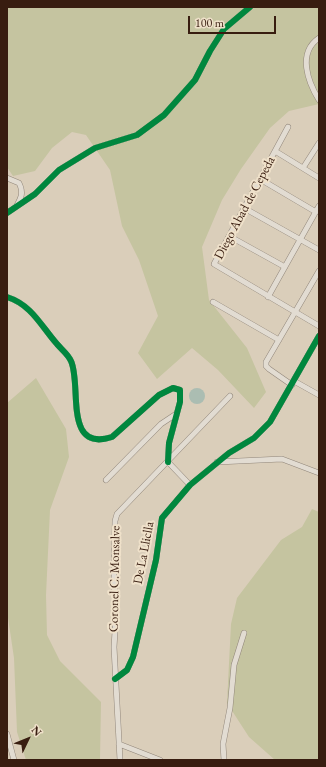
<!DOCTYPE html>
<html>
<head>
<meta charset="utf-8">
<style>
	body { margin:0 }
	#map { position:relative; width:326px; height:767px; overflow:hidden; background:#daceba; font-family:"EB Garamond",serif }
	canvas { display:block }
	.frame { position:absolute; inset:0; border:8px solid #381d10; pointer-events:none }
	.north { position:absolute; left:8px; top:719px; width:40px; height:40px; -webkit-text-stroke:3px #efe1ca; paint-order:stroke; rotate:47deg; font-size:11px; font-weight:700; line-height:16px; text-align:center; color:#381d10 }
	.north::after { content:''; display:block; margin:auto; width:14px; height:18px; background:#381d10; clip-path:polygon(50% 0,100% 100%,50% 72%,0 100%) }
	.scale { position:absolute; left:188px; top:16px; width:88px; height:18px; box-sizing:border-box; border:2px solid #381d10; border-top:0; padding-left:5px; font-size:12px; line-height:14px; white-space:nowrap; color:#381d10; -webkit-text-stroke:3px #efe1ca; paint-order:stroke }
</style>
</head>
<body>
<div id="map">
<canvas width="326" height="767"></canvas>
<div class="frame"></div>
<div class="north">N</div>
<div class="scale">100 m</div>
</div>
<script>
const g = document.querySelector('canvas').getContext('2d');
g.lineJoin = 'round';
function fill(path, color) { g.fillStyle = color; g.fill(path, 'evenodd'); }
function stroke(path, color, width, dash) { g.strokeStyle = color; g.lineWidth = width; g.lineCap = dash ? 'butt' : 'round'; g.setLineDash(dash || []); g.stroke(path); }
function label(font, color, halo, rows, align = 'center') {
  g.font = font + ' "EB Garamond",serif'; g.lineWidth = 4; g.setLineDash([]); g.textBaseline = 'middle'; g.strokeStyle = halo; g.fillStyle = color; for (const [text, x, y, turn = 0] of rows) {
    g.save(); g.translate(x, y); g.rotate((+turn || 0) * Math.PI / 180); g.textAlign = isNaN(turn) ? turn : align; if (halo) g.strokeText(text, 0, 0); g.fillText(text, 0, 0); g.restore();
  }
}
const green = new Path2D(`
	M7 7H319V104L289 111 270 128 241 169 222 200 202 247 209 300 247 348 266 392 254 408 218 370 192 348 157 379 138 353 158 316 139 260 122 226 110 170 86 135 72 132 52 148 35 171 13 176 7 167Z
	M36 378 66 429 69 457 50 510 46 595 47 635 60 661 101 702 100 760H26L17 732 14 658 7 611V403Z
	M312 509 319 512V760H275L249 737 227 703 231 624 237 598 281 540 302 527Z`);
const water = new Path2D(`
	M189 396a8 8 0 1 1 16 0a8 8 0 1 1-16 0Z`);
const minor = new Path2D(`
	M319 38C297 53 308 82 319 100
	M288 127 214 264 319 326
	M275 151 319 178
	M303 168 319 143
	M7 178 19 183C24 193 21 198 16 207
	M260 179 316 212
	M244 208 319 250
	M7 213 35 194 59 170 95 148 137 135 164 115 195 80 210 51 224 29 250 7
	M229 236 285 267
	M7 297C32 305 41 326 57 344 62 350 68 354 71 361 82 385 63 453 112 437L159 395 173 388 180 390V402L169 443 168 462
	M268 297 319 206
	M213 302 279 340
	M294 381 319 395
	M292 385 269 369 266 366V362L319 271
	M168 462 190 485
	M217 462 282 459 319 473
	M106 480 161 424 176 414
	M115 679 127 670 133 657 156 560 162 518 190 485 229 453 254 438 270 422 319 336
	M7 734 14 760
	M119 744 160 760
	M120 760 114 647 116 616 114 579 115 521 117 514 230 396
	M224 760 223 744 230 708 234 665 244 633`);
const cycleway = new Path2D(`
	M7 213 35 194 59 170 95 148 137 135 164 115 195 80 210 51 224 29 250 7
	M7 297C32 305 41 326 57 344 62 350 68 354 71 361 82 385 63 453 112 437L159 395 173 388 180 390V402L169 443 168 462
	M115 679 127 670 133 657 156 560 162 518 190 485 229 453 254 438 270 422 319 336`);
const streetNames = [
	["Diego Abad de Cepeda",245,208,-62],
	["De La Lliclla",144,553,-79],
	["Coronel C. Monsalve",115,579,-89]
];
fill(green, '#c5c4a0');
fill(water, '#abbdb2');
stroke(minor, '#91867a', 6);
stroke(minor, '#e2dcd2', 5);
stroke(cycleway, '#00873e', 6);
label('13px', '#381d10', '#efe1ca', streetNames);
</script>
</body>
</html>
